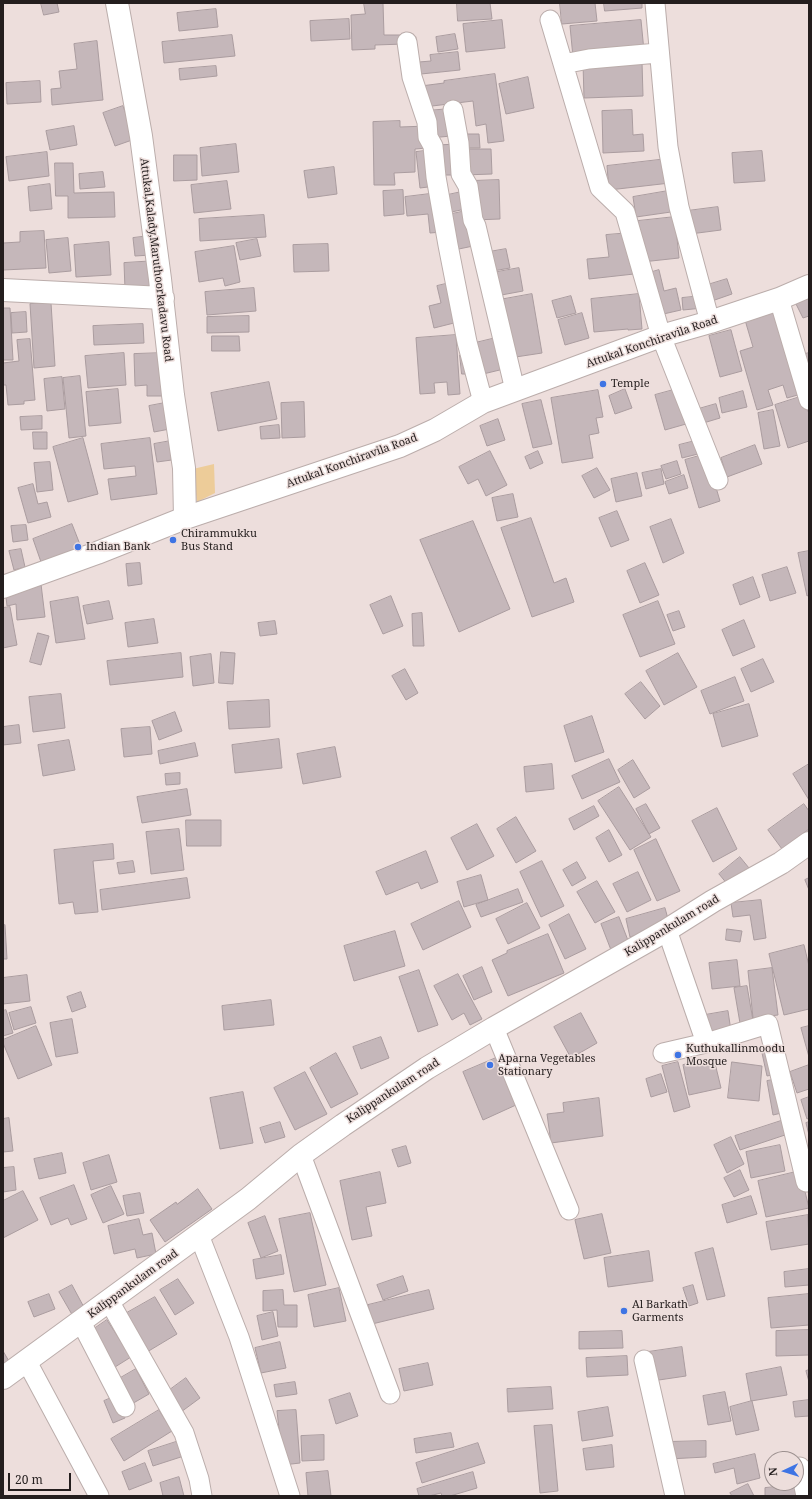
<!DOCTYPE html>
<html>
<head>
<meta charset="utf-8">
<style>
	body { margin:0 }
	#map { position:relative; width:812px; height:1499px; overflow:hidden; background:#eddedc; font-family:"Noto Serif",serif }
	canvas { display:block }
	.frame { position:absolute; inset:0; border:4px solid #241e1e; pointer-events:none }
	.north { position:absolute; left:764px; top:1451px; width:40px; height:40px; box-sizing:border-box; background:#eddedc; border:1px solid #9d9190; border-radius:50%; rotate:266deg; font-size:11px; font-weight:700; line-height:16px; text-align:center; color:#241e1e }
	.north::after { content:''; display:block; margin:auto; width:14px; height:18px; background:#3e74e4; clip-path:polygon(50% 0,100% 100%,50% 72%,0 100%) }
	.scale { position:absolute; left:8px; top:1473px; width:63px; height:18px; box-sizing:border-box; border:2px solid #241e1e; border-top:0; padding-left:5px; font-size:12px; line-height:14px; white-space:nowrap; color:#241e1e; -webkit-text-stroke:3px #eddedc; paint-order:stroke }
</style>
</head>
<body>
<div id="map">
<canvas width="812" height="1499"></canvas>
<div class="frame"></div>
<div class="north">N</div>
<div class="scale">20 m</div>
</div>
<script>
const g = document.querySelector('canvas').getContext('2d');
g.lineJoin = 'round';
function fill(path, color) { g.fillStyle = color; g.fill(path, 'evenodd'); }
function stroke(path, color, width, dash) { g.strokeStyle = color; g.lineWidth = width; g.lineCap = dash ? 'butt' : 'round'; g.setLineDash(dash || []); g.stroke(path); }
function label(font, color, halo, rows, align = 'center') {
  g.font = font + ' "Noto Serif",serif'; g.lineWidth = 3; g.setLineDash([]); g.textBaseline = 'middle'; g.strokeStyle = halo; g.fillStyle = color; for (const [text, x, y, turn = 0] of rows) {
    g.save(); g.translate(x, y); g.rotate((+turn || 0) * Math.PI / 180); g.textAlign = isNaN(turn) ? turn : align; if (halo) g.strokeText(text, 0, 0); g.fillText(text, 0, 0); g.restore();
  }
}
const green = new Path2D(`
	M214 464 215 493 197 502 193 469Z`);
const building = new Path2D(`
	M41 3H57L59 12 44 15Z
	M364 3H383L384 35H403L404 44 375 45V49L352 50 351 15 365 14Z
	M457 3H490L492 19 458 21Z
	M560 3H595L597 21 562 24Z
	M604 3H642V8L605 11Z
	M216 9 218 27 179 31 177 13Z
	M349 19 350 39 311 41 310 21Z
	M502 20 505 48 466 52 463 24Z
	M641 20 644 51 573 57 570 26Z
	M455 34 458 49 438 52 436 37Z
	M232 35 235 56 164 63 162 42Z
	M97 41 103 100 52 105 51 89 61 88 59 71 77 69 74 44Z
	M458 52 460 70 421 74 419 62 431 61 430 55Z
	M642 62 643 96 584 98 583 63Z
	M216 66 217 76 180 80 179 69Z
	M495 74 504 141 488 143 486 124 476 126 473 101 424 107 421 86 444 83V81Z
	M528 77 534 108 506 114 499 84Z
	M40 81 41 102 7 104 6 83Z
	M123 106 135 139 115 146 103 113Z
	M449 109 451 136 430 138 427 111Z
	M632 110 633 135 643 134 644 151 603 153 602 111Z
	M400 121V127L427 126V148L415 149V172L394 173 395 185H374L373 122Z
	M74 126 77 145 50 150 46 131Z
	M460 134H479L480 148H459V175H436L435 145 460 144Z
	M236 144 239 172 202 176 200 148Z
	M463 149H491L492 174 464 175Z
	M433 150 436 186 420 188 416 152Z
	M762 151 765 181 734 183 732 153Z
	M47 152 49 176 9 181 6 157Z
	M174 155H197V180L174 181Z
	M667 159 670 183 609 190 607 166Z
	M55 163H73L74 193 114 192 115 217 68 218V196H56Z
	M334 167 337 194 308 198 304 171Z
	M103 172 105 187 80 189 79 174Z
	M499 180 500 219 473 220 472 181Z
	M227 181 231 209 194 213 191 185Z
	M50 184 52 209 30 211 28 187Z
	M403 190 404 214 384 216 383 191Z
	M466 191 470 208 447 213 443 196Z
	M668 191 671 212 636 217 633 197Z
	M438 193 442 232 430 233 428 214 407 216 405 197Z
	M718 207 721 230 690 234 687 211Z
	M471 210 478 245 454 250 447 215Z
	M264 215 266 237 200 241 199 219Z
	M675 217 679 258 642 262 638 221Z
	M44 231 46 268 3 270V243L20 242V232Z
	M630 233 634 274 589 279 587 259 609 257 606 235Z
	M149 236 151 255 135 256 133 238Z
	M68 238 71 271 49 273 46 240Z
	M257 239 261 256 240 260 236 243Z
	M109 242 111 275 76 277 74 245Z
	M328 244 329 271 294 272 293 245Z
	M234 246 240 282 225 286 223 278 199 282 195 252Z
	M506 249 510 268 493 271 489 252Z
	M156 261 157 288 125 289 124 263Z
	M519 268 523 291 496 296 492 273Z
	M659 270 664 291 676 288 681 310 659 315 649 273Z
	M727 279 732 294 709 302 704 286Z
	M454 282 462 321 434 328 429 306 441 303 437 286Z
	M254 288 256 311 207 315 205 292Z
	M532 294 542 353 509 358 499 300Z
	M639 294 642 329 628 330V329L594 332 591 299Z
	M571 296 576 313 557 318 552 301Z
	M702 296 703 308 683 310 682 298Z
	M809 298V316L803 318 796 304Z
	M51 303 55 366 34 368 30 304Z
	M3 308H10L13 360H3Z
	M776 311 805 393 787 398 783 385 768 390 773 405 757 410 740 351 753 347 745 320Z
	M26 312 27 332 12 333 11 313Z
	M582 313 589 338 565 345 558 320Z
	M249 316V332L207 333V317Z
	M143 324 144 343 94 345 93 326Z
	M731 330 742 371 720 377 709 336Z
	M456 335 460 394 448 395 447 382 434 383 435 393 420 394 416 338Z
	M212 336H239L240 351H212Z
	M500 337 508 368 479 375 471 344Z
	M30 339 35 400 24 401V404L8 405 6 385H3V363L19 361 17 340Z
	M124 353 126 385 88 388 85 356Z
	M164 353 165 396H147V385L135 386 134 354Z
	M809 353V384L801 355Z
	M460 355H469L471 374H462Z
	M80 376 86 436 69 438 63 378Z
	M62 377 65 409 47 411 44 379Z
	M269 382 277 419 218 431 211 393Z
	M118 389 121 423 89 426 86 392Z
	M625 389 632 408 615 414 609 396Z
	M677 389 686 424 665 430 655 395Z
	M598 390 603 417 596 418 599 433 589 435 593 458 562 463 551 398Z
	M743 391 747 407 722 413 719 398Z
	M803 396 809 414V441L788 448 775 405Z
	M541 400 552 444 533 448 522 404Z
	M170 402 175 428 154 432 149 406Z
	M304 402 305 437 282 438 281 403Z
	M716 404 720 418 700 424 695 410Z
	M773 410 780 446 764 449 758 413Z
	M42 416V429L21 430 20 417Z
	M498 419 505 440 487 446 480 426Z
	M279 425 280 438 261 439 260 427Z
	M33 432H47V449H34Z
	M83 438 98 494 68 502 53 447Z
	M150 438 157 494 111 500 108 479 136 476 135 466 104 469 101 444Z
	M176 440 179 459 157 462 154 444Z
	M695 441 698 454 682 458 679 445Z
	M755 445 762 464 727 477 721 458Z
	M490 451 507 485 486 496 478 479 468 484 459 467Z
	M538 451 543 463 530 469 525 457Z
	M706 454 720 501 699 508 685 460Z
	M677 461 681 474 666 479 661 466Z
	M50 462 53 490 37 492 34 463Z
	M597 468 610 490 594 498 582 476Z
	M661 469 664 484 646 489 642 473Z
	M637 473 642 496 616 502 611 479Z
	M684 475 688 488 669 494 665 482Z
	M33 484 38 504 47 502 51 517 28 523 18 488Z
	M513 494 518 517 497 521 492 498Z
	M617 511 629 540 611 547 599 518Z
	M531 518 554 583 566 578 574 602 532 617 501 528Z
	M671 519 684 553 663 563 650 527Z
	M473 521 510 609 459 632 420 540Z
	M72 524 81 547 41 562 33 539Z
	M26 525 28 540 13 542 11 526Z
	M21 549 25 567 14 570 9 551Z
	M809 551V595L807 596 798 553Z
	M140 563 142 584 128 586 126 564Z
	M645 563 659 595 640 603 627 571Z
	M787 567 796 593 770 601 762 575Z
	M753 577 760 597 740 605 733 585Z
	M41 584 45 617 17 620 16 604 7 606 5 588Z
	M391 596 403 626 383 634 370 605Z
	M78 597 85 639 56 643 50 602Z
	M109 601 113 619 87 624 83 606Z
	M658 601 675 644 640 657 623 615Z
	M10 607 17 645 3 648V608Z
	M679 611 685 627 673 631 667 615Z
	M422 613 424 646H413L412 614Z
	M154 619 158 643 128 647 125 623Z
	M744 620 755 647 733 656 722 630Z
	M275 621 277 634 260 636 258 623Z
	M38 633 49 636 41 665 30 662Z
	M221 652 235 653 233 684 219 683Z
	M181 653 183 677 110 685 107 661Z
	M678 653 697 687 664 705 646 671Z
	M211 654 214 683 193 686 190 657Z
	M763 659 774 682 751 692 741 669Z
	M405 669 418 693 406 700 392 676Z
	M735 677 744 701 710 714 701 691Z
	M641 682 660 706 645 719 625 694Z
	M61 694 65 728 33 732 29 697Z
	M269 700 270 727 229 729 227 702Z
	M749 704 758 736 722 747 713 714Z
	M175 712 182 731 159 740 152 721Z
	M592 716 604 752 575 762 564 726Z
	M19 725 21 743 3 745V727Z
	M150 727 152 754 124 757 121 729Z
	M279 739 282 768 235 773 232 745Z
	M69 740 75 770 43 776 38 745Z
	M195 743 198 756 160 764 158 751Z
	M335 747 341 777 303 784 297 754Z
	M609 759 620 782 582 799 572 776Z
	M633 760 650 788 634 798 618 770Z
	M552 764 554 789 526 792 524 767Z
	M809 764V800L793 774Z
	M180 773V784L166 785 165 774Z
	M619 787 651 837 630 850 598 801Z
	M187 789 191 815 142 823 137 797Z
	M646 804 660 828 649 834 636 809Z
	M804 804 809 811V829L782 849 768 830Z
	M594 806 599 816 574 830 569 819Z
	M717 808 737 849 713 862 692 821Z
	M516 817 536 851 516 863 497 829Z
	M186 820H221V846H187Z
	M477 824 494 856 467 870 451 838Z
	M179 829 184 870 151 874 146 832Z
	M609 830 622 855 609 862 596 838Z
	M656 839 680 891 657 901 634 850Z
	M113 844 114 859 93 861 98 912 75 914 73 902 59 904 54 850Z
	M426 851 438 882 421 889 418 882 386 895 376 872Z
	M740 857 749 868 728 885 719 874Z
	M133 861 135 872 119 874 117 863Z
	M542 861 564 906 541 917 520 872Z
	M577 862 586 878 572 886 563 870Z
	M638 872 651 900 627 912 613 884Z
	M481 875 488 900 464 907 457 882Z
	M187 878 190 898 102 910 100 890Z
	M809 878V890L805 880Z
	M597 881 615 912 595 923 577 892Z
	M518 889 523 902 481 917 476 905Z
	M761 900 766 938 754 940 750 915 733 917 731 903Z
	M459 901 471 927 423 950 411 924Z
	M527 903 540 928 508 944 496 919Z
	M665 908 670 926 630 937 626 919Z
	M569 914 586 949 565 959 549 925Z
	M619 917 629 943 611 950 601 924Z
	M5 925 7 959H3V926Z
	M727 929 742 931 740 942 726 940Z
	M395 931 405 966 354 981 344 946Z
	M548 934 564 973 508 996 492 960 507 953V951Z
	M804 945 809 966V1009L784 1015 769 954Z
	M737 960 740 986 712 989 709 963Z
	M482 967 492 992 474 1000 463 976Z
	M772 968 778 1015 753 1018 748 971Z
	M419 970 438 1025 418 1032 399 977Z
	M458 974 482 1019 470 1025 464 1013 452 1020 434 986Z
	M27 975 30 1001 3 1004V978Z
	M747 986 754 1026 741 1029 734 988Z
	M81 992 86 1007 72 1012 67 997Z
	M271 1000 274 1025 224 1030 222 1006Z
	M31 1007 36 1023 14 1030 9 1013Z
	M6 1010 13 1033 3 1036V1011Z
	M728 1011 731 1031 709 1035 705 1015Z
	M581 1013 597 1043 571 1058 554 1027Z
	M72 1019 78 1053 56 1057 50 1023Z
	M36 1026 52 1065 18 1079 3 1043V1040Z
	M809 1026V1057L801 1028Z
	M381 1037 389 1058 361 1069 353 1047Z
	M777 1050 782 1073 767 1076 762 1053Z
	M336 1053 358 1094 331 1108 310 1068Z
	M496 1058 516 1105 483 1120 463 1072Z
	M714 1059 721 1088 689 1095 683 1065Z
	M678 1062 690 1107 674 1112 662 1066Z
	M732 1062 762 1066 759 1101 728 1098Z
	M809 1065V1089L797 1093 790 1072Z
	M305 1072 327 1114 295 1130 274 1088Z
	M661 1074 667 1092 651 1097 646 1079Z
	M779 1079 786 1112 773 1115 767 1081Z
	M243 1092 253 1143 220 1149 210 1098Z
	M809 1097V1118L807 1119 801 1100Z
	M599 1098 603 1136 551 1143 547 1114 564 1112 563 1103Z
	M9 1118 13 1151 3 1152V1119Z
	M787 1119 791 1133 740 1150 735 1136Z
	M280 1122 285 1137 265 1143 260 1128Z
	M809 1122V1135L806 1123Z
	M731 1137 744 1164 727 1173 714 1145Z
	M780 1145 785 1171 751 1178 746 1152Z
	M406 1146 411 1163 398 1167 392 1150Z
	M62 1153 66 1173 39 1179 34 1159Z
	M109 1155 117 1182 91 1190 83 1163Z
	M14 1167 16 1190 3 1192V1168Z
	M740 1170 749 1190 734 1197 724 1178Z
	M800 1171 809 1208 766 1217 758 1181Z
	M380 1172 386 1203 366 1207 372 1236 352 1240 340 1181Z
	M74 1185 87 1219 71 1225 68 1218 51 1225 40 1198Z
	M111 1186 124 1214 103 1223 91 1195Z
	M198 1189 212 1209 165 1242 150 1220 176 1202 177 1204Z
	M23 1191 38 1220 3 1238V1201Z
	M140 1193 144 1213 127 1216 123 1196Z
	M751 1196 757 1214 727 1223 722 1205Z
	M310 1213 326 1285 294 1292 279 1219Z
	M602 1214 611 1253 584 1259 575 1220Z
	M808 1215 809 1244 771 1250 766 1222Z
	M265 1216 278 1251 261 1258 248 1223Z
	M139 1219 143 1235 152 1233 156 1254 137 1258 135 1249 114 1254 108 1226Z
	M713 1248 725 1296 707 1300 695 1253Z
	M649 1251 653 1281 608 1287 604 1258Z
	M281 1255 284 1274 256 1279 253 1260Z
	M809 1269V1285L785 1287 784 1272Z
	M403 1276 408 1291 383 1300 377 1285Z
	M178 1279 194 1303 175 1315 160 1290Z
	M72 1285 86 1311 74 1318 59 1292Z
	M693 1285 698 1303 689 1306 683 1288Z
	M339 1288 346 1321 314 1327 308 1295Z
	M283 1290 284 1305H297V1327H278L277 1310 263 1311V1291Z
	M429 1290 434 1309 372 1324 368 1305Z
	M49 1294 55 1309 34 1317 28 1302Z
	M809 1294V1325L771 1328 768 1298Z
	M155 1297 177 1334 147 1352 125 1314Z
	M273 1312 278 1336 262 1340 257 1316Z
	M107 1320 131 1357 115 1367 91 1331Z
	M809 1330V1355L776 1356V1331Z
	M622 1331 623 1348 579 1349V1332Z
	M280 1342 286 1368 261 1373 255 1348Z
	M682 1347 686 1376 652 1381 648 1352Z
	M3 1351 13 1368 3 1374Z
	M627 1356 628 1375 587 1377 586 1358Z
	M428 1363 433 1385 404 1391 399 1369Z
	M781 1367 787 1395 751 1401 746 1374Z
	M136 1369 149 1394 130 1405 117 1380Z
	M809 1370V1382L806 1371Z
	M186 1378 200 1398 181 1412 167 1392Z
	M295 1382 297 1394 276 1397 274 1385Z
	M551 1387 553 1409 508 1412 507 1389Z
	M725 1392 731 1421 708 1425 703 1396Z
	M350 1393 358 1416 336 1424 329 1400Z
	M116 1396 125 1418 113 1423 104 1401Z
	M809 1400V1416L795 1417 793 1402Z
	M752 1401 759 1430 736 1435 730 1407Z
	M608 1407 613 1436 582 1441 578 1412Z
	M159 1410 172 1431 124 1461 111 1439Z
	M296 1410 300 1463 283 1465 277 1411Z
	M552 1425 558 1491 540 1493 534 1426Z
	M451 1433 454 1447 416 1453 414 1439Z
	M324 1435V1460L302 1461 301 1436Z
	M182 1440 187 1455 153 1466 148 1451Z
	M706 1441V1457L668 1459 667 1442Z
	M478 1443 485 1463 422 1483 416 1463Z
	M612 1445 614 1467 586 1470 583 1449Z
	M755 1454 760 1478 737 1484 734 1468 715 1473 713 1464Z
	M145 1463 152 1481 129 1490 122 1472Z
	M328 1471 331 1496H308L306 1473Z
	M473 1472 477 1488 450 1496H442L441 1493 429 1496H419L417 1489Z
	M179 1477 184 1496H163L160 1483Z
	M748 1484 754 1496H732L730 1493Z
	M798 1485 799 1496H765V1488Z`);
const minor = new Path2D(`
	M655 3 668 147 679 207 710 322
	M550 20 600 188 625 212 661 336 718 480
	M407 42 412 77 427 122 428 137 433 146 436 177 448 245 467 342 483 402
	M563 64 589 59 658 53
	M453 110 459 143 461 174 468 186 473 220 476 226 515 390
	M779 299 809 400
	M667 930 706 1043 768 1024 806 1182
	M494 1028 569 1210
	M663 1053 706 1043
	M301 1155 390 1394
	M199 1235 239 1337 290 1496
	M109 1301 184 1433 199 1479 202 1496
	M81 1322 125 1407
	M26 1360 99 1496
	M644 1360 675 1496
	M800 1467 806 1496`);
const tertiary = new Path2D(`
	M117 3 141 136 160 279 173 395 184 468 185 518
	M3 290 163 298
	M3 1378 248 1199 301 1155 343 1125 427 1068 494 1028 667 930 713 901 781 863 809 843`);
const secondary = new Path2D(`
	M3 587 97 553 185 518 400 446 435 430 483 402 661 336 710 322 779 299 809 286`);
const markers = [
	[603,384,4,"#3e74e4"],
	[173,540,4,"#3e74e4"],
	[78,547,4,"#3e74e4"],
	[678,1055,4,"#3e74e4"],
	[490,1065,4,"#3e74e4"],
	[624,1311,4,"#3e74e4"]
];
const streetNames = [
	["Attukal,Kalady,Maruthoorkadavu Road",156,260,83],
	["Attukal Konchiravila Road",652,342,-19],
	["Attukal Konchiravila Road",352,461,-20],
	["Kalippankulam road",672,926,-31],
	["Kalippankulam road",393,1091,-33],
	["Kalippankulam road",133,1284,-36]
];
const poiNames = [
	["Temple",611,384],
	["Chirammukku",181,534],
	["Bus Stand",181,547],
	["Indian Bank",86,547],
	["Kuthukallinmoodu",686,1049],
	["Mosque",686,1062],
	["Aparna Vegetables",498,1059],
	["Stationary",498,1072],
	["Al Barkath",632,1305],
	["Garments",632,1318]
];
fill(green, '#edcc99');
fill(building, '#c5b7ba');
stroke(building, '#aa9c9f', 1);
stroke(minor, '#bbadab', 21);
stroke(tertiary, '#bbadab', 24);
stroke(secondary, '#bbadab', 24);
stroke(minor, '#fff', 19);
stroke(tertiary, '#fff', 22);
stroke(secondary, '#fff', 22);
for (const [x, y, r, color] of markers) { const dot = new Path2D(); dot.arc(x, y, r, 0, 2 * Math.PI); g.fillStyle = color; g.fill(dot); stroke(dot, '#eddedc', 1.5); }
label('11px', '#241e1e', '#eddedc', streetNames);
label('11px', '#241e1e', '#eddedc', poiNames, 'left');
</script>
</body>
</html>
